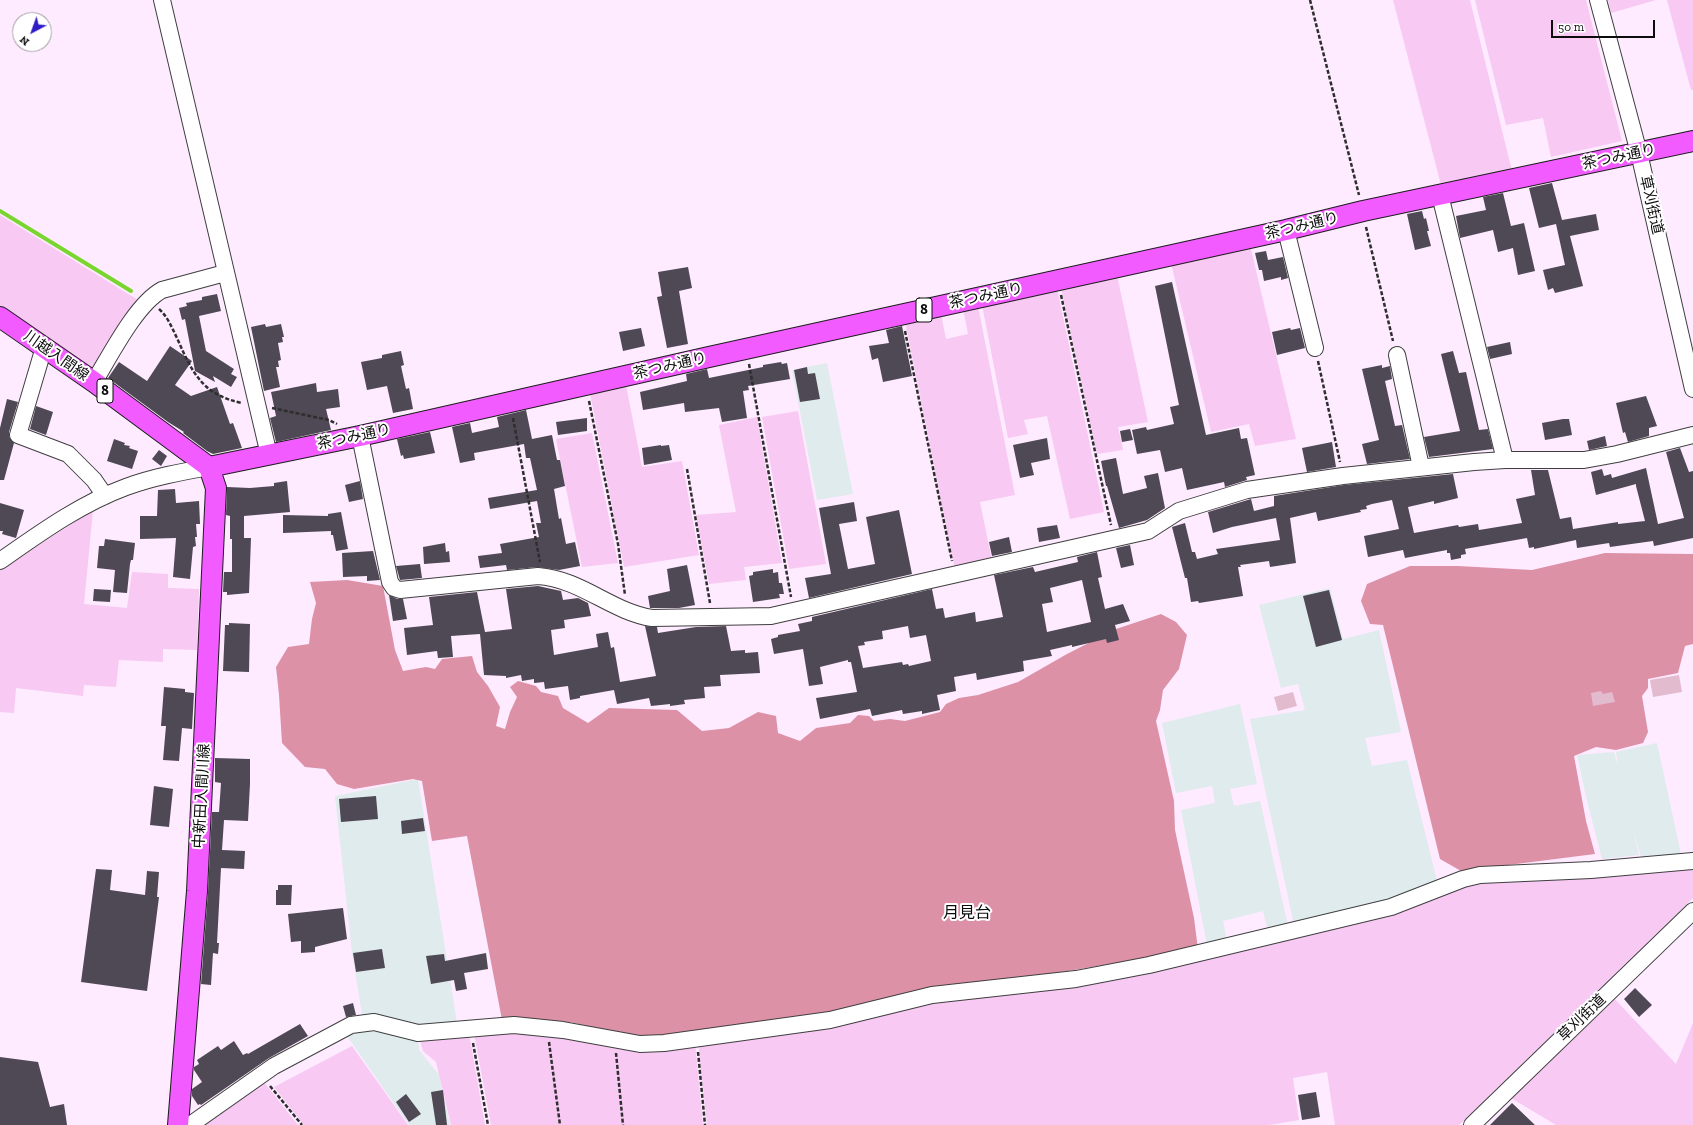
<!DOCTYPE html>
<html>
<head>
<meta charset="utf-8">
<style>
	body { margin:0 }
	#map { position:relative; width:1693px; height:1125px; overflow:hidden; background:#feebff; font-family:"Zilla Slab",serif }
	canvas { display:block }
	.north { position:absolute; left:12px; top:12px; width:40px; height:40px; box-sizing:border-box; background:#fff; border:1px solid #9e9e9e; border-radius:50%; rotate:221deg; font-size:11px; font-weight:700; line-height:16px; text-align:center; color:#0c0c0c }
	.north::after { content:''; display:block; margin:auto; width:14px; height:18px; background:#2e1cc4; clip-path:polygon(50% 0,100% 100%,50% 72%,0 100%) }
	.scale { position:absolute; left:1551px; top:20px; width:104px; height:18px; box-sizing:border-box; border:2px solid #0c0c0c; border-top:0; padding-left:5px; font-size:12px; line-height:14px; white-space:nowrap; color:#0c0c0c; -webkit-text-stroke:3px #fff; paint-order:stroke }
</style>
</head>
<body>
<div id="map">
<canvas width="1693" height="1125"></canvas>
<div class="north">N</div>
<div class="scale">50 m</div>
</div>
<script>
const g = document.querySelector('canvas').getContext('2d');
g.lineJoin = 'round';
function fill(path, color) { g.fillStyle = color; g.fill(path, 'evenodd'); }
function stroke(path, color, width, dash) { g.strokeStyle = color; g.lineWidth = width; g.lineCap = dash ? 'butt' : 'round'; g.setLineDash(dash || []); g.stroke(path); }
function label(font, color, halo, rows, align = 'center') {
  g.font = font + ' "Zilla Slab","Noto Sans JP",serif'; g.lineWidth = 4; g.setLineDash([]); g.textBaseline = 'middle'; g.strokeStyle = halo; g.fillStyle = color; for (const [text, x, y, turn = 0] of rows) {
    g.save(); g.translate(x, y); g.rotate((+turn || 0) * Math.PI / 180); g.textAlign = isNaN(turn) ? turn : align; if (halo) g.strokeText(text, 0, 0); g.fillText(text, 0, 0); g.restore();
  }
}
const industrial = new Path2D(`
	M827 363 853 494 817 500 792 370Z
	M1330 588 1343 639 1379 630 1401 732 1365 738 1372 766 1407 760 1437 881 1401 899 1294 925 1250 719 1305 710 1298 684 1281 688 1259 605Z
	M1240 704 1257 784 1230 789 1234 806 1260 801 1288 926 1268 931 1263 911 1223 921 1227 941 1207 945 1181 810 1215 803 1212 786 1176 793 1162 723Z
	M1657 743 1681 854 1641 857 1633 829 1639 855 1602 859 1586 797 1577 755 1614 752 1618 766 1616 752Z
	M418 779 457 1023 417 1027 383 1015 364 1016 362 1014 352 953 335 796Z
	M379 1030 418 1040 419 1050 439 1075 450 1125H409L347 1036 361 1031Z`);
const farmland = new Path2D(`
	M1393 0H1470L1512 171 1441 185Z
	M1475 0H1586L1622 141 1551 157 1543 118 1506 125Z
	M1608 0H1656L1611 13Z
	M1667 0H1693V90H1691Z
	M0 215 138 300 94 370 0 306Z
	M1250 245 1296 439 1255 446 1249 424 1211 432 1171 263Z
	M1117 275 1148 422 1118 427 1123 450 1097 454 1061 287Z
	M1057 288 1104 512 1070 519 1047 416 1024 420 1028 434 1008 438 982 305Z
	M978 306 1015 495 980 502 992 561 955 570 905 321 941 314 946 339 968 334 963 309Z
	M626 385 642 467 682 461 699 555 624 567 590 393Z
	M798 411 826 564 789 569 762 417Z
	M757 417 782 563 744 567 746 580 709 584 696 515 736 512 719 425Z
	M592 433 618 563 582 567 556 439Z
	M93 510 84 604 127 608 132 572 168 574V588L199 589 197 650 163 649V662L119 660 116 687 84 685 83 696 16 688 14 713 0 712V570Z
	M1693 869V898L1459 1125H1335L1327 1072 1293 1078 1299 1120 1269 1125H707L698 1041 813 1028 968 996 1049 986 1481 880Z
	M1612 996 1676 1064 1693 1023V1125H1556L1511 1098Z
	M505 1032 695 1042 703 1125H491L474 1034Z
	M469 1033 485 1125H451L436 1062 423 1051 420 1040Z
	M352 1046 408 1125H304L274 1087Z
	M263 1081 298 1125H196Z`);
const forest = new Path2D(`
	M1605 553 1693 554V644L1685 646 1678 673 1648 679V688L1642 696 1648 732 1643 743 1616 750 1596 747 1574 756 1586 821 1595 854 1461 871 1440 859 1383 625 1370 624 1361 601 1367 584 1410 566H1458L1532 570Z
	M347 580 383 586 395 650 403 671 426 667 435 669 442 659 472 656 477 672 488 686 500 707 496 726 505 729 510 712 517 697 510 687 518 681 536 686 541 692 558 696 563 708 588 723 609 708 677 710 702 731 729 728 758 712 776 716 778 733 800 741 816 728 850 723 858 715 869 716 874 721 890 719 905 721 940 712 946 704 959 698 978 695 1018 682 1067 654 1116 629 1161 614 1176 622 1187 635 1179 669 1163 690 1160 710 1156 721 1174 801 1175 830 1194 918 1198 949 1062 972 929 989 829 1015 642 1039 570 1022 502 1020 467 836 432 841 422 781 413 779 354 789 337 784 325 769 305 767 282 743 279 695 276 667 288 647 309 644 312 619 316 603 310 582Z`);
const cemetery = new Path2D(`
	M1679 675 1682 692 1653 697 1650 680Z
	M1601 691 1603 694 1612 692 1615 702 1593 706 1591 693Z
	M1293 692 1297 706 1278 711 1274 697Z`);
const stream = new Path2D(`
	M0 211 131 291`);
const building = new Path2D(`
	M1552 183 1562 220 1596 214 1599 230 1570 236 1583 286 1555 293 1553 288 1548 290 1543 270 1565 265 1556 224 1539 228 1529 188Z
	M1503 193 1511 226 1524 223 1535 271 1518 275 1513 248 1498 252 1493 230 1460 238 1456 216 1486 210 1483 197Z
	M1422 211 1424 219 1426 218 1429 231H1427L1431 246 1415 250 1407 214Z
	M1266 251 1268 260 1283 257 1288 278 1281 280V277L1264 281 1262 270H1259L1255 253Z
	M688 267 692 288 679 291 688 344 667 348 657 297 662 296 658 272Z
	M1172 282 1206 435 1239 428 1241 439 1247 438 1255 475 1246 477 1247 480 1225 487 1224 482 1187 490 1182 468 1165 472 1160 450 1137 454 1132 430 1146 427 1147 430 1174 424 1170 407 1179 405 1155 286Z
	M217 294 221 311 199 316 206 351 234 369 231 374 237 377 231 387 213 376 215 382 195 371 185 319 182 320 179 308 187 306 186 303 202 300V297Z
	M265 324 266 327 281 324 284 337H282L283 342 278 343 281 360 278 361 279 367H276L280 387 264 391 251 327Z
	M902 326 912 376 883 382 878 358 872 360 869 346 889 343 886 330Z
	M641 328 645 346 623 351 619 332Z
	M1290 328 1291 330 1300 328 1305 348 1277 355 1272 332Z
	M1510 342 1512 354 1490 359 1487 347Z
	M170 346 192 361 175 385 191 396 217 387 230 424 233 423 242 448 213 454 207 451 183 433 184 432 168 422 108 378 119 362 147 381Z
	M401 351 404 365 401 366 406 389 409 388 413 409 393 413 387 386 367 390 361 362 382 358V355Z
	M1453 351 1459 373 1466 372 1479 430 1488 429 1493 449 1429 457 1424 437 1460 431 1441 354Z
	M781 362 782 364 787 363 790 379 748 386 749 390 743 391 747 418 722 422 719 408 685 412 684 403 643 410 640 392 687 381 686 374 707 369 709 378 763 367V365Z
	M1382 365V368L1390 366 1392 379 1385 381 1395 426 1402 425 1410 459 1367 464 1362 444 1379 440 1362 369Z
	M807 367 808 374 815 373 820 399 800 402 794 370Z
	M316 383 317 392 338 389 340 407 326 409 331 430 276 442 270 418 276 416 271 392Z
	M1646 396 1657 426 1649 428V436L1628 442 1625 432 1623 433 1616 403Z
	M7 399 18 402 9 432V437L14 443 4 480H0V428Z
	M36 406 53 412 46 435 30 429Z
	M526 410 532 439 552 435 557 460H560L565 486 554 489 559 519 561 518 566 544 575 542 580 566 559 570 537 567 507 570 506 565 480 568 478 556 502 553 500 544 539 537 536 523H541L537 501 490 509 488 498 537 490 530 458H526L524 444 474 453 475 460 460 463 452 427 470 423 472 433 499 427 497 417Z
	M587 418V431L558 435 556 422Z
	M1563 419H1569L1572 435 1545 440 1542 423Z
	M1130 429 1133 440 1122 442 1120 431Z
	M430 432 435 453 404 459 403 455 401 456 397 439Z
	M1605 436 1607 446 1589 450 1587 441Z
	M1047 438 1050 459 1031 463 1034 475 1020 478 1013 445Z
	M114 439 125 443 124 445 130 446 129 448 138 451 132 469 107 461Z
	M1332 442 1336 467 1307 472 1302 448Z
	M661 445V446L669 445 672 460 644 465 642 448Z
	M1680 448 1689 472 1693 471V538L1654 546 1653 541 1610 547 1609 543 1577 548 1576 540 1534 549V547L1529 548 1527 538 1465 549 1466 554 1461 555V558L1451 560 1450 553H1447V550L1405 558 1403 550 1368 557 1364 536 1399 529 1392 500 1372 504 1366 506 1367 509 1360 510 1361 512 1318 521 1316 512 1290 518 1296 563 1270 567 1269 561 1240 565 1241 567H1238L1243 596 1199 603 1198 601 1191 602 1187 578H1185L1172 527 1185 523 1192 552H1195L1197 559 1218 554 1216 549 1280 540 1276 518 1232 527 1213 533 1208 512 1251 499 1254 511 1274 506V496L1344 485 1453 474 1458 498 1434 504V501L1408 507 1414 533 1458 525 1459 527 1478 524 1479 530 1522 523 1516 499 1535 495 1531 470H1548L1560 519 1571 517 1573 529 1618 522V524L1645 521 1636 486V484L1596 495 1591 472 1602 469 1604 476 1611 474 1612 478 1646 468 1658 524 1684 518 1666 452Z
	M159 450 167 456 161 466 152 459Z
	M1116 458 1123 494 1147 488 1144 476 1158 473 1165 508 1147 520 1119 528 1107 486H1106L1101 461Z
	M287 481 290 512 244 516V538H251L249 593 227 595V592H223L224 572H232V539H230V516L226 515 227 487 250 488 274 486V483Z
	M360 481 363 499 349 502 345 485Z
	M175 489 176 503 199 501 200 524H196L197 537H195L196 546 193 547 190 579 173 577 176 538 140 539V516H157L158 490Z
	M854 502 857 521 839 524 848 569 875 564 866 517 899 510 912 574 809 598 805 578 831 574 819 508Z
	M0 503 24 510 16 538 2 534 3 531H0Z
	M341 512 348 549 336 551 333 535H331V531L283 533V515L328 516V514Z
	M1057 525 1060 538 1039 542 1037 528Z
	M1009 537 1012 552 992 556 989 542Z
	M105 539 135 543 133 560H131L130 564 127 593 113 592 115 570 97 568 99 546H104Z
	M445 543 446 552 449 551 450 562 424 564 423 547Z
	M1130 545 1134 565 1121 568 1116 548Z
	M373 551 380 580 367 581V576L343 577 342 553Z
	M1097 552 1102 577 1098 578 1105 609 1123 604 1130 621 1115 625 1119 640 1107 643 1106 639 1072 647V645L1050 650 1052 656 1023 661 1024 671 977 680 976 673 954 677 956 691 937 695 940 710 922 714V711L903 714 902 710 872 716 870 709 820 719 816 698 857 692 851 662H848V660L820 667 823 684 809 686 803 649 774 654 771 639 778 637V635L800 631 798 624 812 621V617L932 589 936 609 943 608 945 618 975 612 976 622 1003 617 994 575 1033 567 1035 572 1078 562 1077 557ZM1082 580 1091 622 1047 632 1042 604 1053 602 1050 588ZM908 626 910 638 926 635 931 661 909 666 908 664 903 665 902 662 863 668 858 646 865 645 864 642 883 639 882 631Z
	M420 564 422 578 400 580 396 566Z
	M687 565 695 605 679 608H650L648 596 670 591 667 569Z
	M773 569V573L778 572 779 583H782L784 594H779L780 598 753 602 749 576 753 575V572Z
	M538 586 561 591 563 600 578 598 588 603 591 616 564 620 565 628 551 630 554 655 598 647 596 634 608 632 611 648 614 647 620 682 656 676 645 626 657 627 658 633 696 627 726 626 731 651 745 650V653L758 652 760 673 720 675 721 686 704 687 705 698 684 700 685 704 670 706V704L651 706 649 698 617 704 614 690 580 696V698L570 700 568 686 545 689 544 682 534 683V679L522 681 521 675 506 678V676L484 675 480 634 451 636 453 657 438 658 437 651 407 655 404 628 433 625 429 597 477 592 485 632 512 629 506 589Z
	M94 589 111 590 110 602 93 601Z
	M1329 590 1342 640 1316 647 1303 596Z
	M389 595 397 599H403L407 619 393 621Z
	M229 623 250 624 249 672 223 671 225 625H229Z
	M164 687 185 689V692L194 693 192 729 182 728 179 761 163 760 166 726H161Z
	M215 758 250 759V784L248 821 224 820 222 850 245 851 244 869 221 868 217 943H219L218 954 213 953 211 985 201 984 208 892 212 812H219L221 783 215 782Z
	M154 786 173 789 169 827 150 825Z
	M376 796 378 819 341 822 339 799Z
	M423 818 425 831 402 834 401 821Z
	M96 869 112 870 110 890 145 895 147 871 159 872 157 897H159L147 991 81 982Z
	M278 885H292L291 905H276V890H278Z
	M343 908 347 939 315 947V952L301 953V941L291 942 288 914Z
	M382 949 385 968 356 972 353 953Z
	M486 953 488 969 464 973 467 989 456 991 454 980 431 984 426 956 444 954 445 961Z
	M1635 988 1652 1005 1639 1017 1624 999Z
	M353 1003 356 1015 346 1017 343 1006Z
	M300 1024 308 1036 269 1058 201 1105 200 1104 198 1105 192 1096V1089L202 1082 194 1070V1067L199 1064 197 1060 218 1046 221 1050 234 1041 243 1055 247 1053 248 1054Z
	M0 1057 38 1062 50 1107 64 1104 67 1125H0Z
	M443 1090 447 1125H436L431 1092Z
	M1316 1092 1320 1117 1302 1120 1298 1095Z
	M406 1094 421 1114 409 1122 396 1102Z
	M1512 1103 1535 1125H1490Z`);
const path = new Path2D(`
	M1310 0 1359 195
	M1366 227 1393 341
	M1061 295 1111 525
	M159 309C168 317 172 328 177 338 192 372 202 395 242 403
	M905 331 952 561
	M1318 361 1340 462
	M749 364 791 597
	M589 401 618 544 625 595
	M272 408 329 420 337 424
	M513 418 540 562
	M687 469 710 603
	M549 1042 560 1125
	M473 1043 488 1125
	M698 1052 705 1125
	M616 1053 623 1125
	M270 1086 302 1125`);
const minor = new Path2D(`
	M162 0 269 455
	M1598 0 1639 153 1693 389
	M1440 195 1505 460
	M1286 230 1315 348
	M44 347 18 435 68 454 94 480 105 496
	M1397 355 1421 467
	M94 382C110 356 136 304 162 290L225 273
	M360 436 390 582 394 588 400 590 538 576C581 579 612 612 652 618L771 616 1148 531 1179 511 1247 490 1343 476 1474 462 1505 460H1584L1617 454 1693 435
	M0 561C40 533 80 504 126 487 153 477 181 472 209 467
	M190 1125 274 1066 351 1025 374 1022 418 1033 514 1025 563 1030 640 1044 664 1043 830 1020 932 995 1076 979 1149 965 1391 907 1463 879 1480 875 1591 870 1693 861
	M1472 1125 1693 911`);
const major = new Path2D(`
	M0 317 94 382 209 467
	M209 467 360 436 709 357 1286 230 1363 211 1693 141
	M178 1125 197 891 216 488 209 467`);
const shields = [
	[924,310,16],
	[105,391,16]
];
const shieldNames = [
	["8",924,310],
	["8",105,391]
];
const streetNames = [
	["茶つみ通り",1619,157,-12],
	["草刈街道",1651,205,77],
	["茶つみ通り",1302,226,-13],
	["茶つみ通り",986,296,-12],
	["川越入間線",56,356,35],
	["茶つみ通り",670,366,-13],
	["茶つみ通り",354,437,-12],
	["中新田入間川線",202,796,-87],
	["草刈街道",1582,1018,-44]
];
const neighbourhoodNames = [
	["月見台",967,913]
];
fill(industrial, '#dfebec');
fill(farmland, '#f7c9f3');
fill(forest, '#dd91a7');
fill(cemetery, '#e2bbcf');
stroke(stream, '#79d62e', 4);
fill(building, '#4f4855');
stroke(minor, '#3f3f3f', 18);
stroke(major, '#1d1d1d', 22);
stroke(path, '#2e2e2e', 2.5, [4, 2]);
stroke(minor, '#fff', 16);
stroke(major, '#f15bff', 20);
for (const [x, y, w] of shields) { const box = new Path2D(); box.roundRect(x - w / 2, y - 12, w, 24, 3); g.fillStyle = '#fff'; g.fill(box); stroke(box, '#0c0c0c', 1); }
label('bold 14px', '#0c0c0c', null, shieldNames);
label('15px', '#0c0c0c', '#fff', streetNames);
label('16px', '#0c0c0c', '#fff', neighbourhoodNames);
</script>
</body>
</html>
